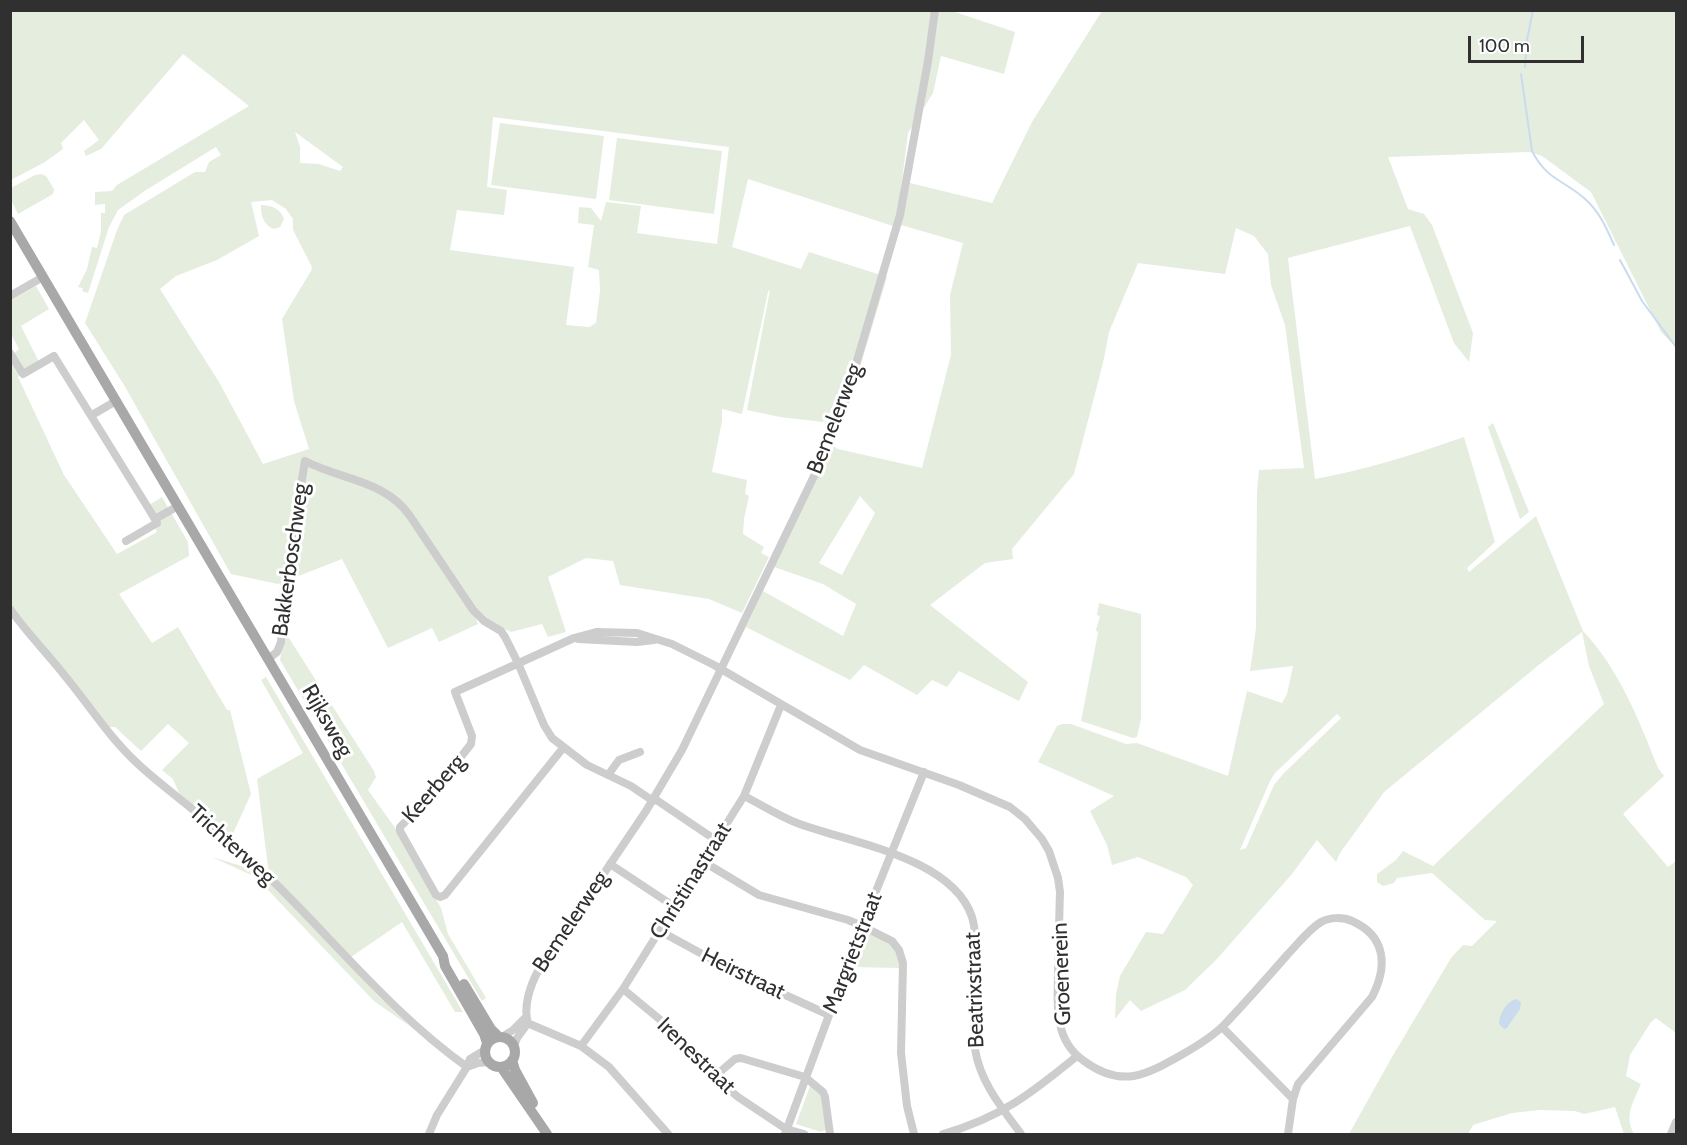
<!DOCTYPE html>
<html>
<head>
<meta charset="utf-8">
<style>
	body { margin:0 }
	#map { position:relative; width:1687px; height:1145px; overflow:hidden; background:#fff; font-family:Cabin,sans-serif }
	canvas { display:block }
	.frame { position:absolute; inset:0; border:12px solid #303030; pointer-events:none }
	.scale { position:absolute; left:1468px; top:36px; width:116px; height:27px; box-sizing:border-box; border:3px solid #303030; border-top:0; padding-left:8px; font-size:18px; line-height:21px; white-space:nowrap; color:#303030; -webkit-text-stroke:4px #fff; paint-order:stroke }
</style>
</head>
<body>
<div id="map">
<canvas width="1687" height="1145"></canvas>
<div class="frame"></div>
<div class="scale">100 m</div>
</div>
<script>
const g = document.querySelector('canvas').getContext('2d');
g.lineJoin = 'round';
function fill(path, color) { g.fillStyle = color; g.fill(path, 'evenodd'); }
function stroke(path, color, width, dash) { g.strokeStyle = color; g.lineWidth = width; g.lineCap = dash ? 'butt' : 'round'; g.setLineDash(dash || []); g.stroke(path); }
function label(font, color, halo, rows, align = 'center') {
  g.font = font + ' Cabin,sans-serif'; g.lineWidth = 6; g.setLineDash([]); g.textBaseline = 'middle'; g.strokeStyle = halo; g.fillStyle = color; for (const [text, x, y, turn = 0] of rows) {
    g.save(); g.translate(x, y); g.rotate((+turn || 0) * Math.PI / 180); g.textAlign = isNaN(turn) ? turn : align; if (halo) g.strokeText(text, 0, 0); g.fillText(text, 0, 0); g.restore();
  }
}
const green = new Path2D(`
	M949 10 1015 32 1004 74 941 56 933 93 908 133 896 227 748 179 732 247 801 269 809 252 887 277 849 404 832 445 838 449 922 468 951 355 950 295 963 243 901 225 910 183 992 203 1032 122 1102 11H1676V347L1661 332 1591 192 1542 156 1529 152 1388 157 1408 209 1424 214 1432 225 1473 333 1469 362 1454 343 1410 226 1288 258 1315 479C1366 470 1415 454 1464 437L1495 542 1467 568 1469 572 1536 516 1583 631C1619 669 1639 720 1658 768L1664 776 1623 814 1668 867 1676 861V1033L1656 1018 1651 1022 1630 1055 1626 1076 1641 1084C1633 1102 1624 1116 1634 1134H1624L1615 1107 1584 1114 1575 1111 1540 1110 1512 1113 1473 1125 1468 1134H1349L1392 1057 1451 958 1463 945 1472 946 1497 921 1485 920 1432 873 1397 878 1394 883 1383 886 1377 882V874L1396 860 1403 851 1433 866 1604 704 1589 666 1582 632 1540 664 1384 792 1340 853 1336 862 1317 840 1292 874 1216 960 1185 990 1141 1011 1130 1000 1115 1019 1116 994 1120 976 1146 932 1163 934 1193 885 1186 877 1138 857 1112 865 1107 845 1090 811 1114 796 1038 762 1057 726 1062 724H1071L1126 744 1137 743 1228 776 1247 691 1282 703 1287 694 1293 666 1250 671 1256 628 1257 492 1259 470 1304 468 1285 325 1271 285 1268 254 1254 236 1236 228 1225 274 1138 263 1109 332 1103 363 1074 474 1012 549 1013 559 985 563 930 605 1028 682 1019 701 959 671 947 687 932 680 917 695 864 665 850 680 746 627 763 591 843 636 856 604 823 584 774 567 832 445 824 419 823 422 780 417 747 410 770 290 768 292 742 414 722 409V421L712 472 747 480 745 494 749 496 744 519 743 534 764 547 761 553 769 557 742 613 709 599 620 585 613 561 586 558 548 577 566 632 548 637 542 624 511 632 474 614 478 624 439 642 432 628 388 648 342 559 278 584 231 574 124 385 85 323 117 230 124 215 195 172H205L209 162 221 155 216 147 146 190 118 210 109 227 88 293 82 291 83 288 78 287 87 269 92 247 97 248 101 231V213H105V204L95 205V192L112 191 117 185 249 106 183 54 101 149 86 156 84 151 99 140 84 120 61 143 63 149 45 162 11 180V11ZM493 117 729 147 717 244 637 233 641 206 606 202 601 221 591 208 579 207 578 223 594 225 588 267 599 270 600 291 596 323 589 327 566 325 574 267 450 250 457 210 504 215 507 190 487 187ZM295 132 343 167 340 171 319 164 300 163V147ZM272 200 286 209 293 219V230L312 267 311 271 282 319 294 401 309 449 263 464 219 382 160 289 176 276 217 260 259 236 251 202ZM860 496 875 513 842 575 819 563ZM1337 714 1341 718 1284 773 1274 785 1246 848 1240 850 1270 781 1275 773Z
	M500 123 604 136 596 199 491 185Z
	M617 138 722 151 714 214 609 200Z
	M41 174 46 176 54 189 53 194 18 214 11 200V188L35 175Z
	M261 205C271 205 281 209 284 219L280 227 274 229C264 226 260 214 261 205Z
	M36 286 49 309 21 326 39 362 23 372 13 354 19 349 11 334 10 301Z
	M11 358 20 375 18 377 64 475 117 554 157 532 144 508 162 497 188 542 189 556 119 594 152 643 178 627 227 710H230L251 794 230 840 180 795 173 779 162 770 189 743 168 724 141 751 115 727H107L11 605Z
	M1493 423 1529 512 1520 519 1488 427Z
	M1099 603 1141 614V719L1137 737 1133 738 1081 721 1098 633 1096 630 1100 616 1097 615Z
	M285 632 374 771 376 777 368 790 398 832 441 908 448 934 486 998 482 1001 280 660Z
	M266 677 463 1012H455L402 922 351 957 269 875 257 779 303 753 261 680Z
	M212 857 258 871 308 921 379 997 411 1027 374 1001 267 889 262 880Z
	M867 933C892 943 894 942 901 968L854 967Z
	M810 1086 823 1093 827 1129 821 1132 796 1124Z`);
const water = new Path2D(`
	M1516 999 1521 1002 1520 1009 1507 1028 1504 1029 1499 1024C1499 1014 1506 1002 1516 999Z`);
const stream = new Path2D(`
	M1525 67 1527 40 1533 10
	M1521 74 1532 151C1547 180 1562 179 1584 198 1599 211 1606 227 1614 245
	M1620 260 1642 301 1676 347`);
const minor = new Path2D(`
	M10 296 43 277
	M10 353 23 374 54 356 155 519 178 506
	M92 415 116 401
	M126 541 157 523 155 519
	M10 609C27 633 47 653 65 676 89 705 109 737 137 763 156 781 177 796 197 813 223 835 249 858 274 882 338 945 394 1015 467 1067
	M578 639 637 642 654 640
	M268 659 277 652 281 642 284 588 305 461C341 480 385 480 410 516L473 610 484 621 501 631 505 637 518 663 544 725 552 738 587 765 631 786 653 801
	M563 748 445 895 440 897 436 895 400 831V827L427 800 471 744 472 736 455 692 574 638 596 632 637 633 672 644 714 665 860 750 959 785 1010 807 1025 819 1042 839 1049 851 1058 878 1060 892C1059 919 1059 946 1058 974 1058 990 1056 1008 1060 1024 1063 1039 1071 1052 1084 1061 1122 1089 1146 1075 1183 1054 1197 1046 1213 1036 1224 1025 1246 1002 1267 978 1288 954 1298 944 1308 930 1321 922 1330 917 1343 917 1352 921 1386 936 1388 966 1372 997L1298 1084 1293 1099 1288 1134
	M608 775 619 760 640 752
	M744 796C762 805 779 816 797 823 850 843 952 857 972 917 977 935 976 954 976 972 975 997 975 1023 975 1049 980 1082 1002 1108 1021 1134
	M655 799 717 841
	M704 862 759 895 848 920 862 926 892 941 899 950 903 963 901 1053 907 1106 914 1134
	M610 864 675 907
	M660 931 735 972 829 1015
	M623 989 675 1032 714 1077 738 1097 786 1129 804 1134
	M525 1022 581 1046 609 1067 668 1134
	M1222 1027 1293 1099
	M502 1037 513 1030 526 1017
	M514 1046 517 1038 528 1023C523 1007 530 986 538 971L646 811 682 750 827 449 841 415 900 215 928 61 935 10
	M581 1046 623 989 744 796 781 705
	M467 1067 478 1063 489 1062
	M714 1077 735 1059 741 1058 805 1077 823 1092 825 1097 830 1134
	M429 1134 437 1115 467 1067 470 1059 485 1050
	M785 1134 862 926 924 772
	M943 1134C1000 1118 1032 1093 1077 1056
	M1671 1134 1676 1122`);
const major = new Path2D(`
	M10 221 443 956 445 966 484 1034 487 1043
	M464 984 491 1029 498 1036
	M485 1052a15 15 0 1 1 30 0a15 15 0 1 1-30 0Z
	M512 1060 515 1070 533 1103
	M501 1067 547 1134`);
const streetNames = [
	["Bemelerweg",835,419,-69],
	["Bakkerboschweg",291,560,-82],
	["Rijksweg",327,721,60],
	["Keerberg",434,789,-49],
	["Trichterweg",232,845,42],
	["Christinastraat",691,881,-58],
	["Bemelerweg",571,922,-56],
	["Margrietstraat",853,953,-69],
	["Heirstraat",743,974,26],
	["Groenerein",1062,974,-92],
	["Beatrixstraat",975,990,-92],
	["Irenestraat",696,1056,44]
];
fill(green, '#e4edde');
fill(water, '#cadbed');
stroke(stream, '#cadbed', 2);
stroke(minor, '#cdcdcd', 8);
stroke(major, '#a8a8a8', 10);
label('22px', '#303030', '#fff', streetNames);
</script>
</body>
</html>
